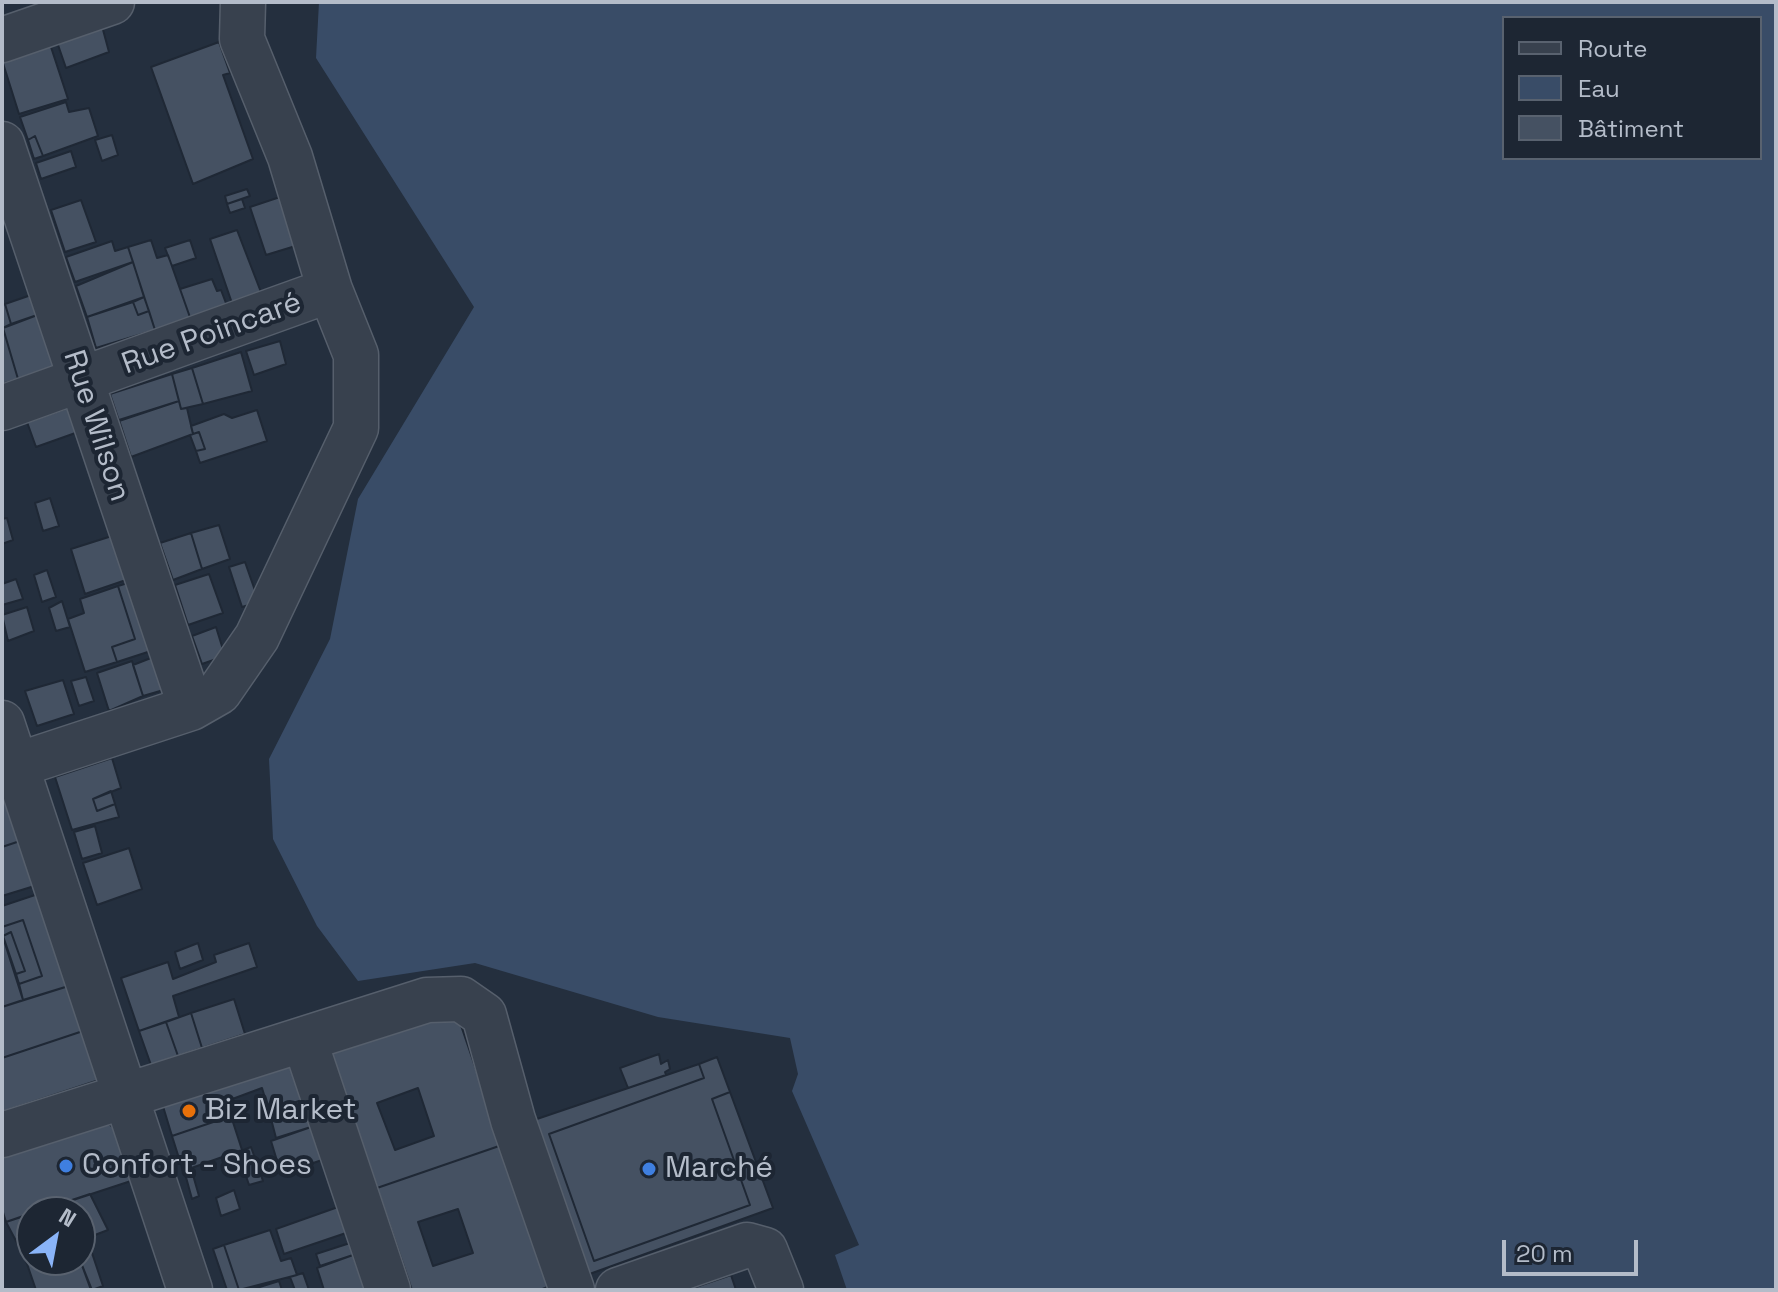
<!DOCTYPE html>
<html>
<head>
<meta charset="utf-8">
<style>
	body { margin:0 }
	#map { position:relative; width:1778px; height:1292px; overflow:hidden; background:#242f3e; font-family:"Space Grotesk",sans-serif }
	canvas { display:block }
	.frame { position:absolute; inset:0; border:4px solid #b4bcc9; pointer-events:none }
	.legend { position:absolute; left:1502px; top:16px; width:260px; height:144px; box-sizing:border-box; background:#1d2633; border:2px solid #59626f; margin:0; padding:10px 14px; list-style:none; font-size:24px; color:#b4bcc9 }
	.legend li { display:flex; align-items:center; gap:16px; height:40px }
	.legend b { width:40px; border:2px solid #59626f }
	.north { position:absolute; left:16px; top:1196px; width:80px; height:80px; box-sizing:border-box; background:#1d2633; border:2px solid #59626f; border-radius:50%; rotate:32deg; font-size:22px; font-weight:700; line-height:32px; text-align:center; color:#b4bcc9 }
	.north::after { content:''; display:block; margin:auto; width:28px; height:36px; background:#8ab4f8; clip-path:polygon(50% 0,100% 100%,50% 72%,0 100%) }
	.scale { position:absolute; left:1502px; top:1240px; width:136px; height:36px; box-sizing:border-box; border:4px solid #b4bcc9; border-top:0; padding-left:10px; font-size:24px; line-height:28px; white-space:nowrap; color:#b4bcc9; -webkit-text-stroke:6px #1d2633; paint-order:stroke }
</style>
</head>
<body>
<div id="map">
<canvas width="1778" height="1292"></canvas>
<div class="frame"></div>
<ul class="legend">
<li><b style="height:10px;background:#38414e"></b>Route</li>
<li><b style="height:22px;background:#394c67"></b>Eau</li>
<li><b style="height:22px;background:#455162"></b>Bâtiment</li>
</ul>
<div class="north">N</div>
<div class="scale">20 m</div>
</div>
<script>
const g = document.querySelector('canvas').getContext('2d');
g.lineJoin = 'round';
function fill(path, color) { g.fillStyle = color; g.fill(path, 'evenodd'); }
function stroke(path, color, width, dash) { g.strokeStyle = color; g.lineWidth = width; g.lineCap = dash ? 'butt' : 'round'; g.setLineDash(dash || []); g.stroke(path); }
function label(font, color, halo, rows, align = 'center') {
  g.font = font + ' "Space Grotesk",sans-serif'; g.lineWidth = 8; g.setLineDash([]); g.textBaseline = 'middle'; g.strokeStyle = halo; g.fillStyle = color; for (const [text, x, y, turn = 0] of rows) {
    g.save(); g.translate(x, y); g.rotate((+turn || 0) * Math.PI / 180); g.textAlign = isNaN(turn) ? turn : align; if (halo) g.strokeText(text, 0, 0); g.fillText(text, 0, 0); g.restore();
  }
}
const water = new Path2D(`
	M319 2H1776V1290H847L835 1255 859 1245 792 1091 798 1074 790 1038 658 1017 475 963 358 981 317 926 273 839 269 759 330 639 358 499 474 307 316 58ZM1504 18H1760V158H1504Z`);
const building = new Path2D(`
	M102 26 109 52 66 68 57 42Z
	M219 42 230 73 223 75 253 159 193 184 151 67Z
	M50 44 68 99 19 114 2 60Z
	M66 102 69 112 89 108 98 136 43 156 35 136 28 140 20 117Z
	M112 135 118 155 102 161 95 140Z
	M35 136 43 156 34 159 28 140Z
	M71 151 76 167 41 179 36 163Z
	M247 189 250 196 227 204 225 196Z
	M286 195 302 244 266 255 250 207Z
	M242 199 245 208 230 213 227 204Z
	M81 200 96 242 65 252 51 210Z
	M237 230 264 300 234 309 210 239Z
	M151 240 157 258 168 255 192 323 155 330 128 247Z
	M190 240 196 258 172 266 165 248Z
	M112 241 115 251 128 247 133 262 75 282 66 257Z
	M133 262 144 297 87 317 76 286Z
	M212 279 217 291 221 290 229 311 192 323 180 289Z
	M34 294 40 314 11 324 5 304Z
	M144 297 149 311 138 315 133 302Z
	M133 302 138 315 149 311 155 330 96 348 87 317Z
	M5 304 11 324 3 328 18 379 2 384V305Z
	M40 314 56 366 18 379 3 328Z
	M280 341 286 364 254 375 246 351Z
	M241 352 252 391 203 404 192 368Z
	M192 368 203 404 181 409 172 374Z
	M172 374 179 401 119 421 110 394Z
	M179 401 181 409 187 408 193 434 131 457 119 420Z
	M73 406 81 431 36 447 27 422Z
	M257 410 267 441 200 463 196 451 205 449 199 432 193 434 191 426 224 414 232 418Z
	M199 432 205 449 196 451 190 435Z
	M50 498 59 526 43 531 35 503Z
	M7 518 13 540 2 544V519Z
	M219 525 230 559 202 569 191 533Z
	M191 533 202 569 173 580 160 543Z
	M115 535 129 579 85 594 71 549Z
	M245 562 259 602 242 607 229 567Z
	M47 570 56 597 42 602 34 575Z
	M209 574 223 613 188 625 175 585Z
	M16 579 23 599 2 605V584Z
	M131 582 154 650 117 662 112 647 135 639 118 586Z
	M118 586 135 639 112 647 117 662 85 672 68 619 84 613 80 599Z
	M62 601 70 627 56 631 49 608Z
	M27 607 34 631 8 641 2 615Z
	M216 627 225 656 202 664 192 636Z
	M156 656 167 689 143 696 133 665Z
	M132 661 143 696 109 711 97 673Z
	M86 677 94 701 79 706 71 681Z
	M63 680 74 714 37 726 25 691Z
	M112 758 121 788 93 799 97 811 115 804 119 817 72 830 55 777Z
	M10 791 26 839 2 847V793Z
	M111 791 115 804 97 811 93 799Z
	M95 826 102 853 82 859 74 832Z
	M26 839 41 884 2 896V847Z
	M129 848 142 889 97 905 83 863Z
	M44 892 75 984 23 1000 19 984 42 976 23 920 2 927V906Z
	M23 920 42 976 19 984 16 974 25 971 11 932 3 936 2 927Z
	M11 932 25 971 16 974 3 936Z
	M2 934 23 1000 2 1007Z
	M198 943 203 960 180 969 175 952Z
	M249 943 257 967 173 996 179 1017 139 1031 121 978 168 962 173 979 216 962 214 955Z
	M75 984 89 1029 2 1058V1007Z
	M234 999 245 1034 202 1048 191 1013Z
	M455 1008 502 1145 377 1188 330 1050ZM418 1088 434 1136 395 1150 377 1103Z
	M191 1013 202 1048 178 1056 166 1022Z
	M166 1022 178 1056 151 1065 139 1031Z
	M89 1029 105 1078 2 1112V1058Z
	M659 1054 661 1064 668 1060 670 1069 665 1072 666 1075 628 1088 620 1068Z
	M717 1057 730 1092 712 1099 750 1205 594 1261 549 1134 704 1078 699 1064Z
	M289 1064 302 1100 269 1111 262 1088 227 1101 231 1116 172 1136 162 1103Z
	M699 1064 704 1078 549 1134 594 1261 750 1205 712 1099 730 1092 773 1208 584 1276 531 1121Z
	M302 1100 311 1127 276 1138 269 1111Z
	M231 1116 242 1150 183 1171 172 1136Z
	M104 1121 119 1131 134 1180 6 1222 2 1209V1152Z
	M311 1127 322 1160 281 1174 271 1141Z
	M502 1145 550 1286 540 1290H412L377 1188ZM458 1209 473 1253 433 1266 418 1222Z
	M251 1147 263 1181 249 1185 238 1152Z
	M191 1168 199 1196 192 1199 184 1170Z
	M234 1190 240 1209 221 1216 216 1198Z
	M90 1194 108 1230 87 1238 80 1240V1212H36Z
	M338 1207 346 1233 284 1254 276 1229Z
	M32 1213V1256L25 1258 6 1222Z
	M270 1230 281 1261 291 1258 297 1275 239 1290 224 1245Z
	M87 1238 103 1286 92 1290 80 1260V1240Z
	M350 1243 353 1255 320 1266 316 1254Z
	M224 1245 239 1290H227L213 1249Z
	M353 1255 365 1290H324L317 1268Z
	M32 1256V1260H80L91 1290H36L25 1258Z
	M303 1273 309 1290H295L290 1277Z
	M731 1275 736 1290H687Z
	M279 1281 282 1290H250Z`);
const minor = new Path2D(`
	M2 40 112 2
	M2 144 191 708
	M2 408 330 290
	M2 723 190 1290
	M2 770 191 708 219 692 257 637 356 428V355L330 290 290 157 242 39 243 2
	M304 1039 388 1290
	M2 1135 427 1000 461 999 484 1015 513 1120 572 1290
	M618 1290 747 1245 765 1250 781 1290`);
const markers = [
	[189,1111,8,"#e8710a"],
	[66,1166,8,"#3f7fe0"],
	[649,1169,8,"#3f7fe0"]
];
const streetNames = [
	["Rue Poincaré",212,334,-20],
	["Rue Wilson",96,426,72]
];
const poiNames = [
	["Biz Market",205,1111],
	["Confort - Shoes",82,1166],
	["Marché",665,1169]
];
fill(water, '#394c67');
fill(building, '#455162');
stroke(building, '#1f2835', 2);
stroke(minor, '#565f6c', 47);
stroke(minor, '#38414e', 44);
for (const [x, y, r, color] of markers) { const dot = new Path2D(); dot.arc(x, y, r, 0, 2 * Math.PI); g.fillStyle = color; g.fill(dot); stroke(dot, '#1d2633', 3); }
label('30px', '#b4bcc9', '#1d2633', streetNames);
label('30px', '#b4bcc9', '#1d2633', poiNames, 'left');
</script>
</body>
</html>
